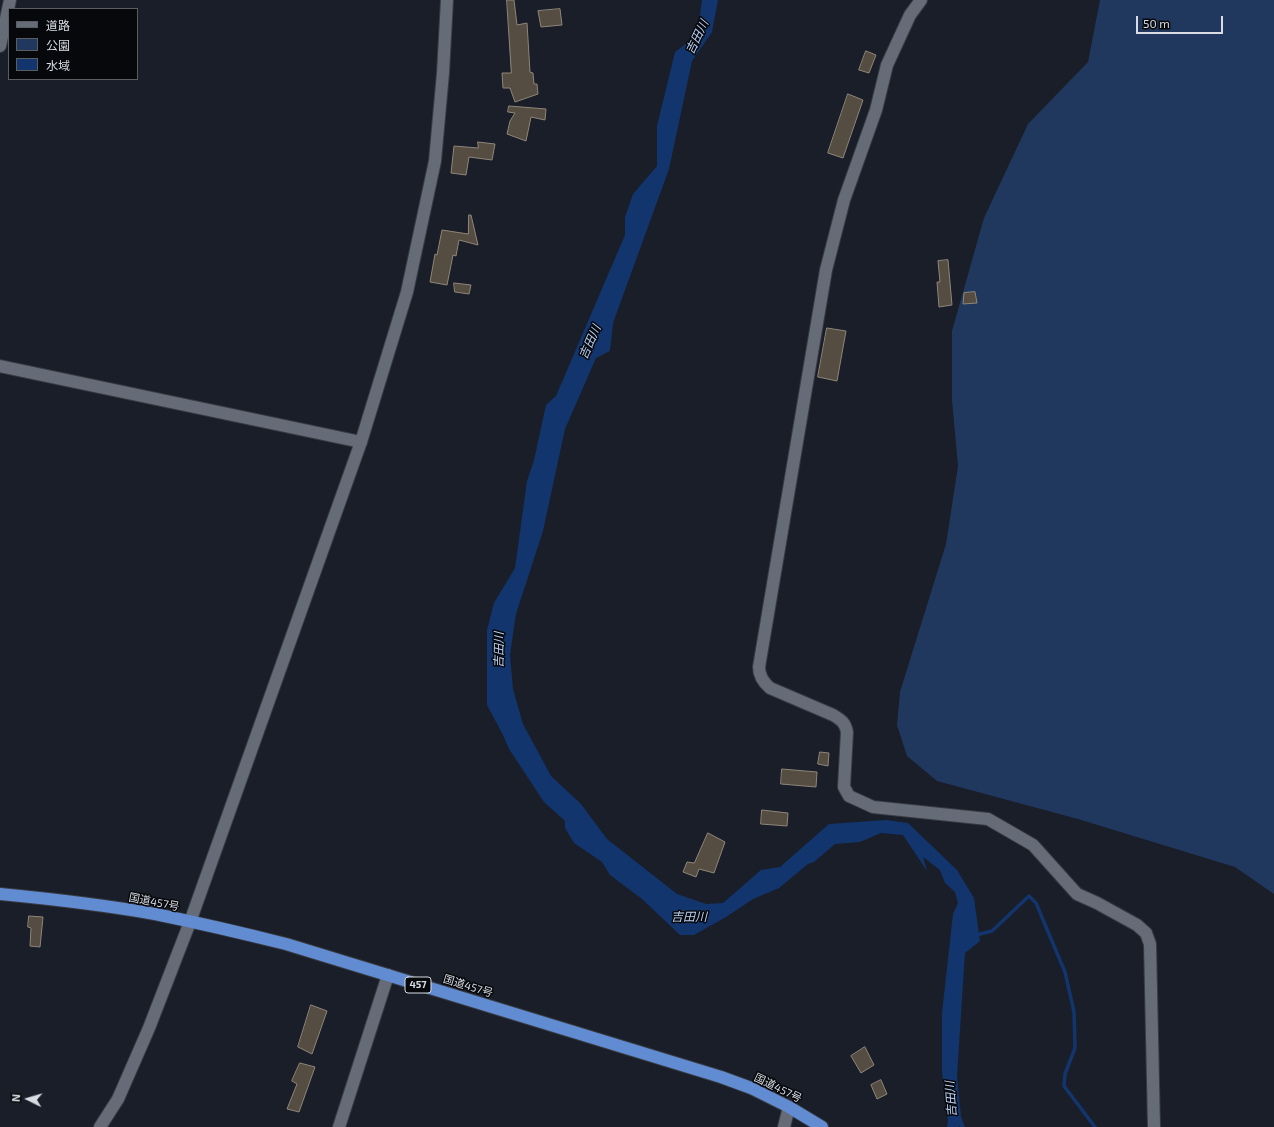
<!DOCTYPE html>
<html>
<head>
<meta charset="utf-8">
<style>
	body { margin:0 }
	#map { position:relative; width:1274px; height:1127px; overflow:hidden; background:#191e28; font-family:"Exo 2","Noto Sans JP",sans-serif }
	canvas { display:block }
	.legend { position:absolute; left:8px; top:8px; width:130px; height:72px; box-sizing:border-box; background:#06080c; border:1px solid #5a5d62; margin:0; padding:5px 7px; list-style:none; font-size:12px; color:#d9dde3 }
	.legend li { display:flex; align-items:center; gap:8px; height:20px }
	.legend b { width:20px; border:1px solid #5a5d62 }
	.north { position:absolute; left:8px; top:1079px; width:40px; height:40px; -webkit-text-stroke:3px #06080c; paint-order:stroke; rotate:275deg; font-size:11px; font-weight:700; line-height:16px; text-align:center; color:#d9dde3 }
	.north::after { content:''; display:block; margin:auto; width:14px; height:18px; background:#d9dde3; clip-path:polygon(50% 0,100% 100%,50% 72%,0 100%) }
	.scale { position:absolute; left:1136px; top:16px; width:87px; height:18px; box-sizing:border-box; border:2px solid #d9dde3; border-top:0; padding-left:5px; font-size:12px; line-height:14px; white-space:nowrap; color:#d9dde3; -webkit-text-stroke:3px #06080c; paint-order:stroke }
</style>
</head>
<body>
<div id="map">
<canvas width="1274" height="1127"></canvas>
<ul class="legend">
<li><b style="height:5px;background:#656c78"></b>道路</li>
<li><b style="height:11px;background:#21385e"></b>公園</li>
<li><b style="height:11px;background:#13356d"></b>水域</li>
</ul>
<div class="north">N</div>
<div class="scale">50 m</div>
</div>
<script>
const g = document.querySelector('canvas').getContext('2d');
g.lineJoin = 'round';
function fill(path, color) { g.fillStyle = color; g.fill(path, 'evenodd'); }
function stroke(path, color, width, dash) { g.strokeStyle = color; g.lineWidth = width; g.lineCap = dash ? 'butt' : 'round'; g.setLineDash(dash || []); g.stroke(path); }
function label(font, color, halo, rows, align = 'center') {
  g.font = font + ' "Exo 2","Noto Sans JP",sans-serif'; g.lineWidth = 3; g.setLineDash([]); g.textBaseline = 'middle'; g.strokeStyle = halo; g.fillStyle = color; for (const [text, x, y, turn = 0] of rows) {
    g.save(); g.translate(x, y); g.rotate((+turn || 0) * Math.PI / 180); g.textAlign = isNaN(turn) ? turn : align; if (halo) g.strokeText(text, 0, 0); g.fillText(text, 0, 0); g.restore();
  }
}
const green = new Path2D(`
	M1100 0H1274V894L1235 867 1078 819 937 781 907 756 897 725 900 692 946 544 958 466 952 400V331L984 218 1028 124 1088 62Z`);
const water = new Path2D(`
	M702 0H718L712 32 692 61 669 169 613 323 610 351 596 358 565 429 543 531 516 614 510 655 513 689 523 724 551 776 581 804 607 839 677 894 706 904 723 903 761 870 780 867 829 824 886 820 908 823 957 870 974 898 980 941 965 953 957 1076 961 1117 965 1127H960V1125L959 1127H947L948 1121 942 1072V1013L953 914 958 903 955 892 945 883 940 870 923 857 927 871 903 835 881 833 860 842 835 844 814 862 808 864 779 888 753 899 726 917 694 935H680L642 899 610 875 602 862 574 843 565 828V821L544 802 509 749 503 735 487 705V630L494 603 515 568 527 481 534 460 546 405 556 396 625 235V217L633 194 657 166V126L675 52 691 40 699 23Z`);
const stream = new Path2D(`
	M976 935 992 931 1029 896 1036 903 1065 972 1074 1012 1075 1048 1065 1074 1064 1086 1095 1127`);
const building = new Path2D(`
	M507 0H514L517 25 527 23 530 72 533 73 534 84H537L538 94 515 102 510 88H503L502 73H511Z
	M560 9 562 25 541 27 538 11Z
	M866 51 876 55 869 73 859 70Z
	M848 94 863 100 843 158 828 153Z
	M509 106 546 109 545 120 531 117 526 141 507 134 510 121 515 113 508 112Z
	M478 142 495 144 492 160 469 157 466 175 451 173 454 146 478 148Z
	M469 215H471L478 245 459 240 456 256 453 255 447 285 430 282 435 254 437 255 442 230 468 234Z
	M948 260 952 305 939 307 937 282H940L938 261Z
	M454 283 471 285 469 294 455 292Z
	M975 292 977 303 963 304 964 293Z
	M827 328 846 331 837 381 818 377Z
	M820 752 829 753 828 766 818 764Z
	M782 769 817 772 816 787 781 784Z
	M762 810 788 813 787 826 761 824Z
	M708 833 725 842 714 873 699 869 696 877 683 872 687 862 694 863Z
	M29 916 43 917 40 947 30 946 31 928 28 927Z
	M311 1005 327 1011 312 1054 298 1047Z
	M865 1047 874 1065 861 1073 851 1056Z
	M300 1063 315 1067 299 1112 287 1109 297 1084 292 1081Z
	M881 1080 887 1094 877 1099 871 1085Z`);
const street = new Path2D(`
	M921 0 910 15 887 65 876 110 844 200 826 270 759 667C759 676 763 682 770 688L833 715C841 720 845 722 847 732L844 787 849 796 873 807 988 819 1033 845 1077 894 1097 903 1137 925 1146 933 1150 944 1154 1127
	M0 366 361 442
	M339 1127 388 975
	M784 1127 789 1107`);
const secondary = new Path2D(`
	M0 46 10 0
	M100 1127 118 1099 149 1028 190 922 361 442 407 292 435 161 443 73 447 0`);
const highway = new Path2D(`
	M0 894C52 899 104 905 155 914 199 923 242 933 286 944L721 1077 751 1088 789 1107 822 1127`);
const shields = [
	[418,985,26]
];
const shieldNames = [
	["457",418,985]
];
const streetNames = [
	["国道457号",154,902,11],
	["国道457号",468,986,17],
	["国道457号",778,1088,26]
];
const waterNames = [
	["吉田川",697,37,-64],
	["吉田川",590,342,-66],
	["吉田川",499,650,-89],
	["吉田川",689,917],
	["吉田川",951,1099,-94]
];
fill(green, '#21385e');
fill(water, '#13356d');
stroke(stream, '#13356d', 3.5);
fill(building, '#554d42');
stroke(building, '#8f867a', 1);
stroke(street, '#373b43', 14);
stroke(secondary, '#373b43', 14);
stroke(highway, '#373b43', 14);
stroke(street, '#656c78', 12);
stroke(secondary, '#656c78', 12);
stroke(highway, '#628cd1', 12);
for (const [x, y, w] of shields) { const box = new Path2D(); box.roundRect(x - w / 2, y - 8, w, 16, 3); g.fillStyle = '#06080c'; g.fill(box); stroke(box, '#d9dde3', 1); }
label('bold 10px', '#d9dde3', null, shieldNames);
label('11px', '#d9dde3', '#06080c', streetNames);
label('italic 12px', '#bcd1f4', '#06080c', waterNames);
</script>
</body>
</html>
